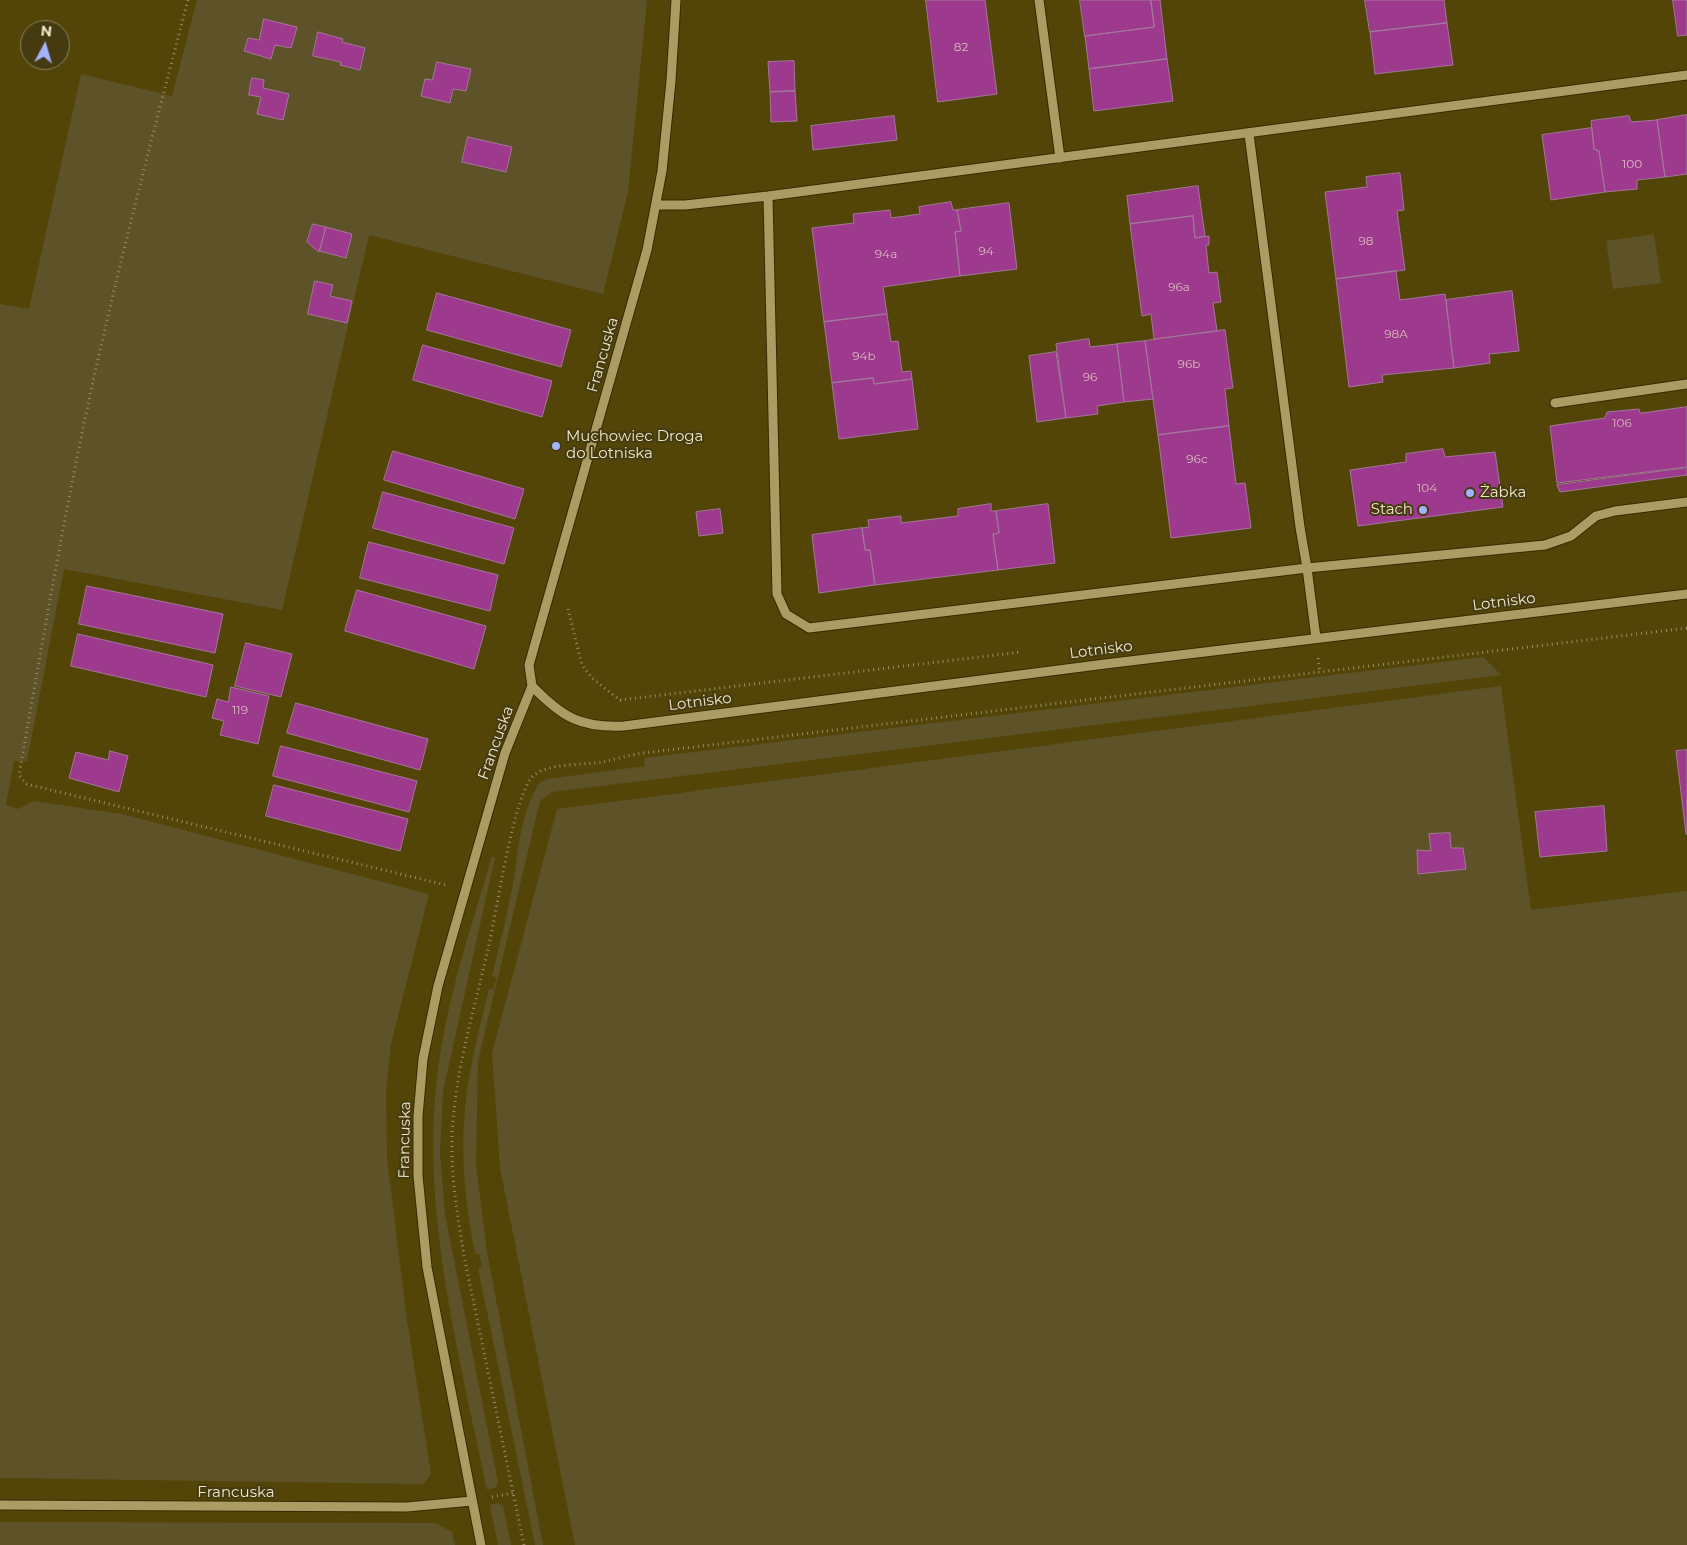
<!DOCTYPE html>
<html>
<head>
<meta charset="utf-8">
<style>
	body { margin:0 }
	#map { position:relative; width:1687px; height:1545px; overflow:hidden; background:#534508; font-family:Montserrat,sans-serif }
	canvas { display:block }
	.north { position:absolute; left:20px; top:20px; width:50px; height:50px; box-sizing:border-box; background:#463b10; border:1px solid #887f5a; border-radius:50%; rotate:6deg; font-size:14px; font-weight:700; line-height:20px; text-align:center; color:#ece5c9 }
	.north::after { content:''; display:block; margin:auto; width:18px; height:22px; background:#a2b2fd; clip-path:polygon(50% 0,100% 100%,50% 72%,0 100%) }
</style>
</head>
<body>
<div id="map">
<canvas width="1687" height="1545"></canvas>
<div class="north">N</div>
</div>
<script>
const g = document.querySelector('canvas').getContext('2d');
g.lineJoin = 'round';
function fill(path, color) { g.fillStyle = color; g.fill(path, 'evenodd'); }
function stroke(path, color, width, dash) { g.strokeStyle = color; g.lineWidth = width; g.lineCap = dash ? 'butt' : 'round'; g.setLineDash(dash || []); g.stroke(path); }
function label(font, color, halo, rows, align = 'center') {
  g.font = font + ' Montserrat,sans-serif'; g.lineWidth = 4; g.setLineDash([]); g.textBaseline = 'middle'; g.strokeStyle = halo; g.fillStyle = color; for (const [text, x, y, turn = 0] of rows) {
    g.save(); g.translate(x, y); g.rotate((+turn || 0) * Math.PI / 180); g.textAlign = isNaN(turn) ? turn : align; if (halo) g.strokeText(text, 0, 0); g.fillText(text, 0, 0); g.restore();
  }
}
const green = new Path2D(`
	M197 0H647L628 192 603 294 369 235 282 610 64 569 27 761H14L6 805 18 809 34 801 122 814 429 894 391 1044 386 1091 387 1158 407 1320 431 1474 423 1484 0 1478V304L29 309 81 74 172 96Z
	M1654 234 1661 283 1613 289 1606 241Z
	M1483 657 1501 675 552 792 540 801 478 1061 476 1165 487 1252 543 1545H535L478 1268 482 1267 479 1254H475C466 1207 460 1158 465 1109 469 1068 479 1029 489 989H493L497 978 492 976C500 944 508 911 514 878 519 846 521 811 540 782L547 779 645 766 644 758Z
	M1501 686 1531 910 1687 891V1545H575L500 1168 492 1053 557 809Z
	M492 857H495L443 1092 440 1153 445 1214 498 1482 496 1487 487 1490C459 1351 418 1205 439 1062 449 992 472 924 492 857Z
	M498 1503 503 1506 511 1545H498L490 1505Z
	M0 1522 436 1523 452 1532 455 1545H0Z`);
const building = new Path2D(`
	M926 0H985L997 94 938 102Z
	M1080 0H1151L1154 27 1085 36Z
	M1151 0H1160L1167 59 1089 69 1085 36 1154 27Z
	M1365 0H1444L1447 23 1370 32Z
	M1673 0H1687V35L1678 36Z
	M264 19 297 27 291 48 275 45 271 59 244 51 248 38 259 40Z
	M1447 23 1453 65 1375 74 1370 32Z
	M318 32 343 39 342 42 365 48 360 70 340 65 341 62 313 56Z
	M1167 59 1173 101 1094 111 1089 69Z
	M794 61 795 91 770 92 768 62Z
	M437 62 471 69 466 91 453 89 450 103 421 96 425 79 432 80Z
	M252 78 264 80 263 88 289 94 283 120 257 114 261 97 249 95Z
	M795 91 797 121 771 122 770 92Z
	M1687 115V174L1665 177 1657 120Z
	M894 116 897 140 813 150 811 126Z
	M1629 116 1631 122 1657 120 1665 177 1637 180V189L1605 192 1599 151 1594 149 1591 121Z
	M1592 128 1594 149 1599 151 1605 192 1551 200 1542 135Z
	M468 137 512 147 506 172 462 162Z
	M1400 173 1404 210 1397 211 1405 270 1336 279 1325 192 1367 187 1366 177Z
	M1198 186 1205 236 1195 238 1193 216 1130 224 1127 196Z
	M951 202 953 210H957L961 231 955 232 960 276 883 287 887 314 824 322 812 228 854 223 853 214 890 210 891 218 920 214 919 207Z
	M1009 203 1017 269 960 276 955 232 961 231 957 210Z
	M1193 216 1195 238 1209 236V245H1206L1209 273 1217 272 1221 302 1213 303 1217 331 1154 339 1151 314 1142 316 1130 224Z
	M313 224 326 227 319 252 307 242Z
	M326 227 352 234 346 258 320 251Z
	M1396 271 1400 300 1445 294 1454 368 1382 375 1383 382 1349 387 1336 279Z
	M315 281 333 285 330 296 352 301 347 323 308 314Z
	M1512 291 1519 351 1489 354 1490 363 1454 368 1446 300Z
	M437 293 571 330 561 367 427 330Z
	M887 314 891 342 898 341 902 372 911 371 912 379 874 384 873 378 832 383 824 322Z
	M1225 330 1233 388 1225 389 1229 426 1158 435 1145 341Z
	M1089 339 1090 347 1117 344 1124 402 1097 406 1098 414 1066 418 1056 344Z
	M1145 341 1153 399 1124 402 1117 344Z
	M423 345 552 381 542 417 413 380Z
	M1056 352 1066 418 1037 422 1029 356Z
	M873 378 874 384 912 379 918 429 839 439 832 383Z
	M1687 407V467L1557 483 1550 426 1605 418 1607 412 1639 409 1640 413Z
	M1229 426 1236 484 1245 483 1251 528 1171 538 1158 435Z
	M1443 449 1445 457 1495 452 1503 507 1358 526 1350 470 1406 462V454Z
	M393 451 524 489 515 519 384 480Z
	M1687 468V475L1560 492 1557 485Z
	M383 492 514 528 504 564 373 528Z
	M991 504V511H996L999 533 993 534 998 570 875 585 870 550H865L862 528 869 527 868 520 901 516V523L958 516V509Z
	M1048 504 1055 563 998 570 993 534 999 533 996 511Z
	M720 509 723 533 699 536 696 512Z
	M862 528 865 550H870L875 585 819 593 812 535Z
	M369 542 498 575 490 611 360 578Z
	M87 586 223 614 215 653 79 624Z
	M357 590 486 626 474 669 345 631Z
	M78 634 213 665 206 697 71 666Z
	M246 643 292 654 281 697 235 686Z
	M231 687 269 696 258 744 220 735 224 721 212 718 217 699 228 702Z
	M296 703 428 739 420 770 287 733Z
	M281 746 417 781 409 812 273 776Z
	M1687 750V834H1686L1676 751Z
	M110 751 128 756 119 792 69 778 76 752 108 760Z
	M274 785 408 819 400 851 266 816Z
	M1604 806 1607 851 1540 857 1535 812Z
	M1450 833 1451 848H1463L1466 869 1418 874 1417 850 1431 851 1429 834Z`);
const path = new Path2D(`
	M188 0C156 122 124 244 96 368 66 503 43 639 19 775L26 784 446 885
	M568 609 582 665 592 678 621 701
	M1318 658 1320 672
	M620 700 1021 652
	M492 1497 513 1493
	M524 1545 464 1256C457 1212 449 1167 453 1121 458 1059 477 1000 490 940 497 909 514 794 533 776 547 763 584 765 603 762 616 759 630 755 643 753L1687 628`);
const minor = new Path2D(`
	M1039 0 1060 158
	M1249 134 1300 527 1307 568 1545 545 1571 536 1596 516 1615 511 1687 502
	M768 196 777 594 786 614 809 628 1307 568 1316 638
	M656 205H685L768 196 1687 75
	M1555 403 1687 384
	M532 686C562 717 580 728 624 726L1105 664 1687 594
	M0 1505 407 1507 472 1501
	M481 1545 427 1267 418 1176V1116L423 1059 438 986 505 753 532 686 529 665 647 250 662 171 671 81 676 0`);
const markers = [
	[556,446,5,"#a2b2fd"],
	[1470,493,5,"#a2b2fd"],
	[1423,510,5,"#a2b2fd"]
];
const numberNames = [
	["82",961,47],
	["100",1632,164],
	["98",1366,241],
	["94",986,251],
	["94a",886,254],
	["96a",1179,287],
	["98A",1396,334],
	["94b",864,356],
	["96b",1189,364],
	["96",1090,377],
	["106",1622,423],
	["96c",1197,459],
	["104",1427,488],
	["119",240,710]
];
const streetNames = [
	["Francuska",603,355,-74],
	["Lotnisko",1504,602,-7],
	["Lotnisko",1101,650,-7],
	["Lotnisko",700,702,-7],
	["Francuska",496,743,-70],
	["Francuska",405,1140,-89],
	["Francuska",236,1493]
];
const poiNames = [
	["Muchowiec Droga",566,437],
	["do Lotniska",566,454],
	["Żabka",1480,493],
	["Stach",1413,510,"right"]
];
fill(green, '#5e5228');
fill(building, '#9e3a8e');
stroke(building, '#a4769a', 1);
stroke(minor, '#362b00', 11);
stroke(path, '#998e60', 3, [1, 4]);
stroke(minor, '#ab9c64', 9);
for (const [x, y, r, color] of markers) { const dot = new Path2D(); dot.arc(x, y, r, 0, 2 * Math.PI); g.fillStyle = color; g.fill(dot); stroke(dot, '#463b10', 2); }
label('12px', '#d8baba', null, numberNames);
label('15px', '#ece5c9', '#463b10', streetNames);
label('15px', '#ece5c9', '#463b10', poiNames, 'left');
</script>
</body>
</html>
